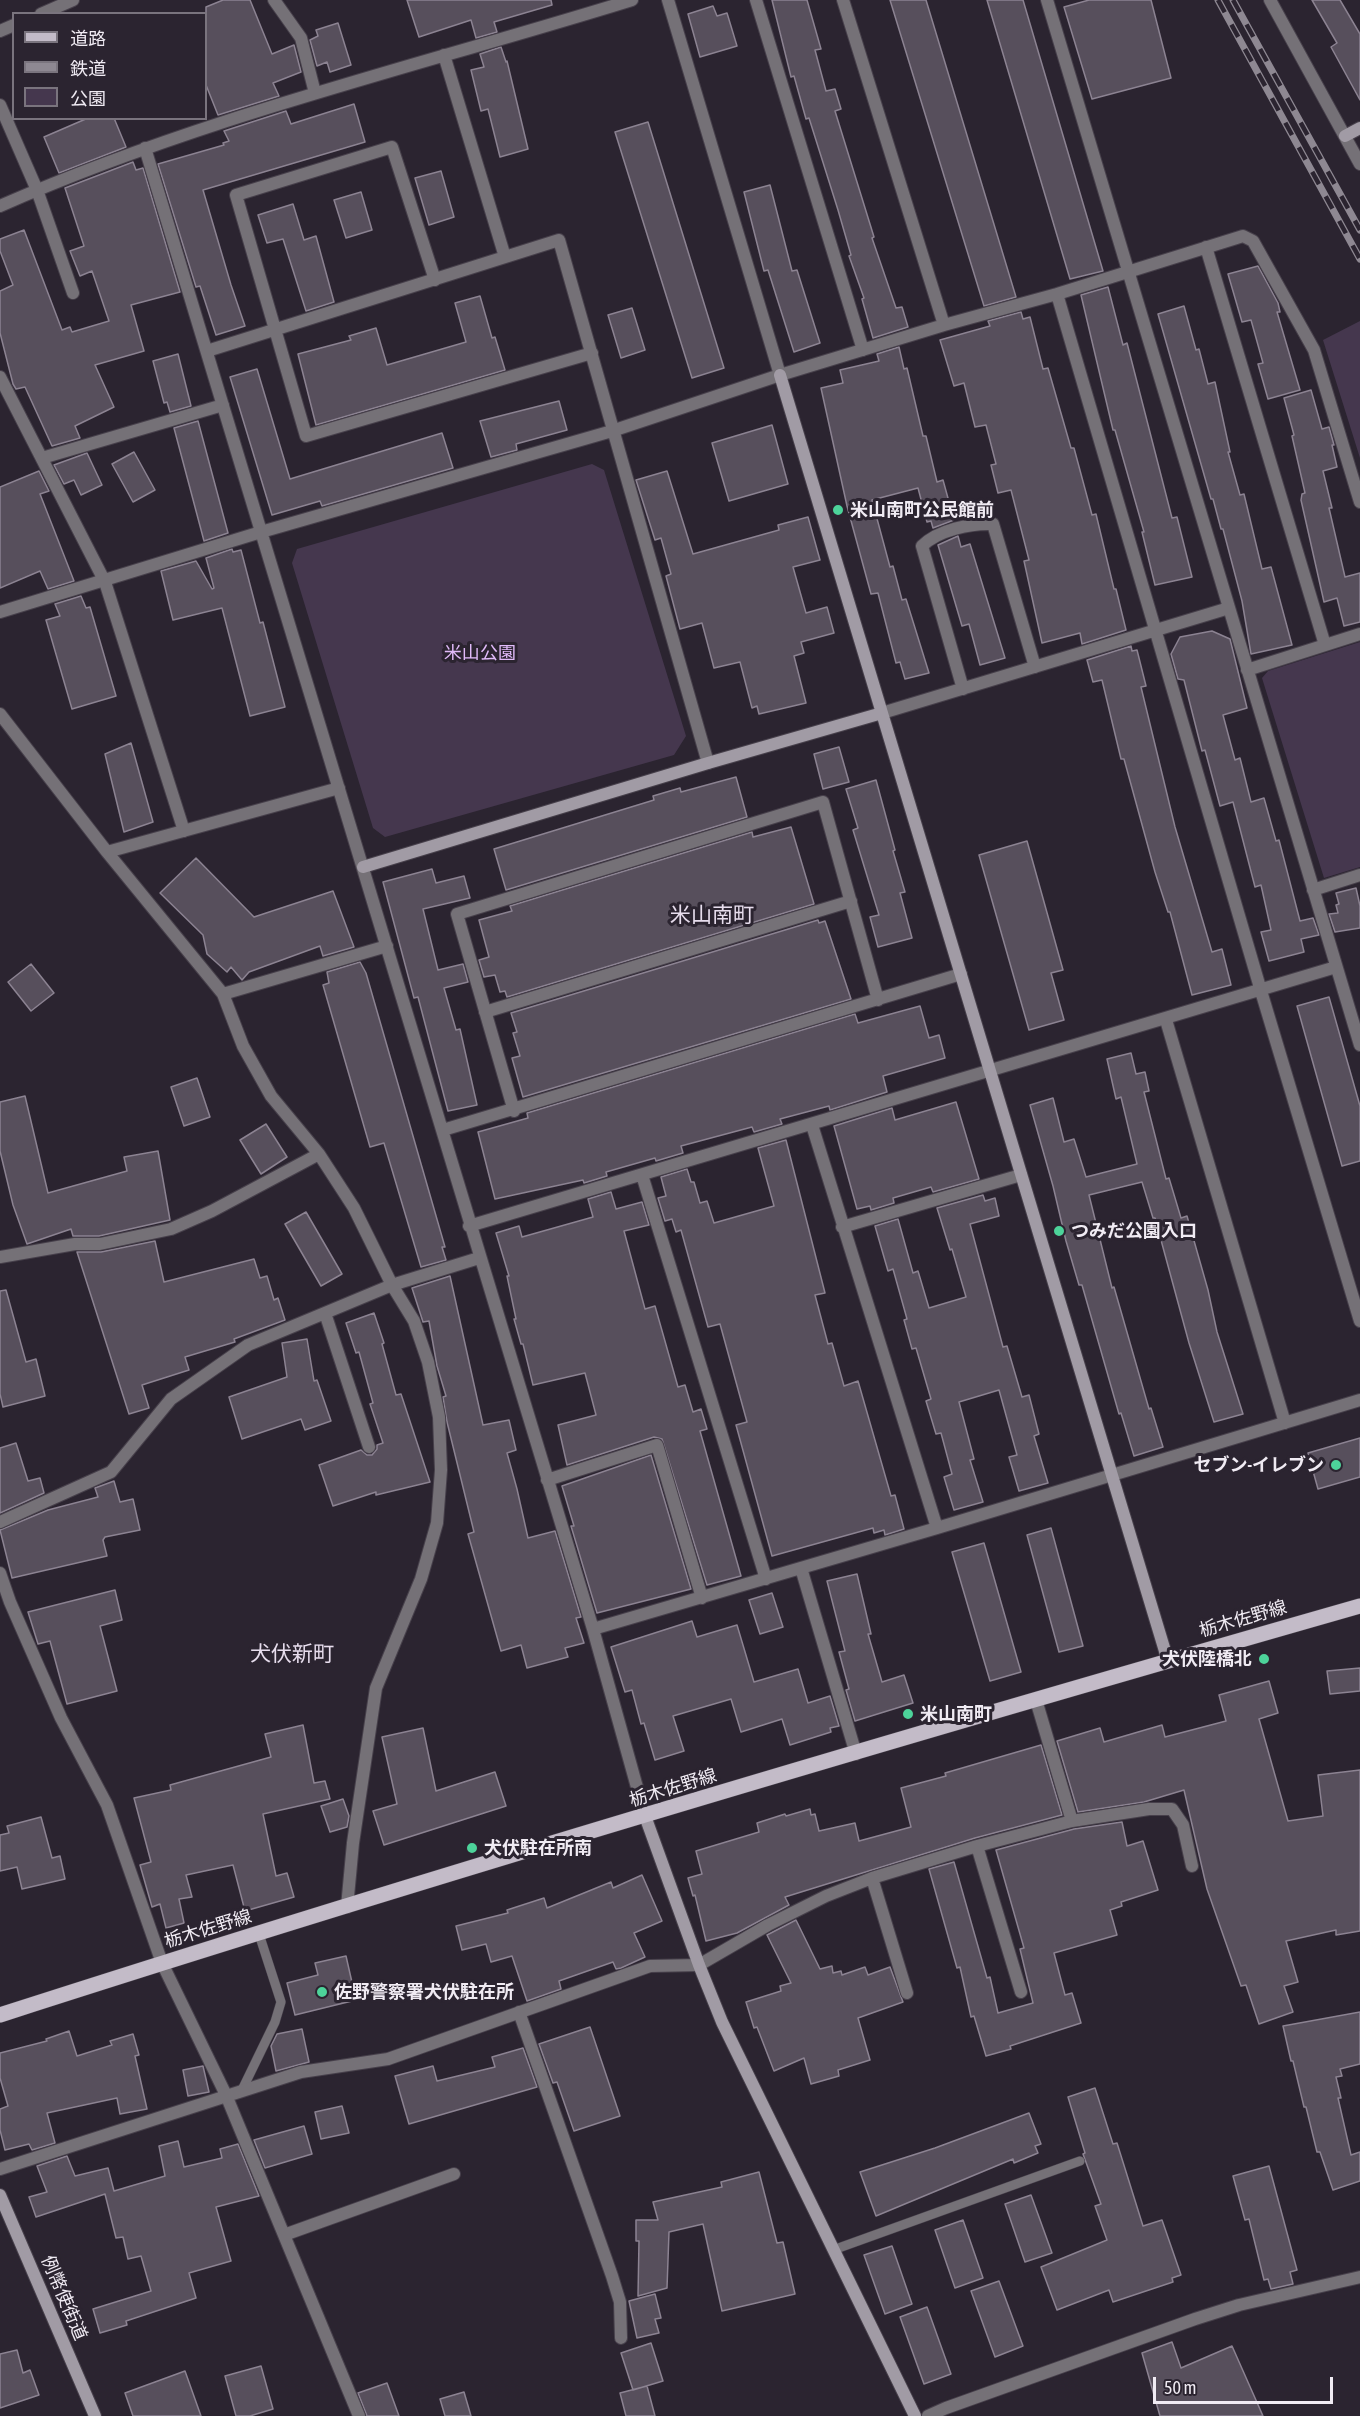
<!DOCTYPE html>
<html>
<head>
<meta charset="utf-8">
<style>
	body { margin:0 }
	#map { position:relative; width:1360px; height:2416px; overflow:hidden; background:#2b2430; font-family:"Asap Condensed","Noto Sans JP",sans-serif }
	canvas { display:block }
	.legend { position:absolute; left:12px; top:12px; width:195px; height:108px; box-sizing:border-box; background:#2b2430; border:2px solid #7a747e; margin:0; padding:8px 10px; list-style:none; font-size:18px; color:#f0ebf3 }
	.legend li { display:flex; align-items:center; gap:12px; height:30px }
	.legend b { width:30px; border:2px solid #7a747e }
	.scale { position:absolute; left:1153px; top:2377px; width:180px; height:27px; box-sizing:border-box; border:3px solid #f0ebf3; border-top:0; padding-left:8px; font-size:18px; line-height:21px; white-space:nowrap; color:#f0ebf3; -webkit-text-stroke:4px #2b2430; paint-order:stroke }
</style>
</head>
<body>
<div id="map">
<canvas width="1360" height="2416"></canvas>
<ul class="legend">
<li><b style="height:8px;background:#c3bbc8"></b>道路</li>
<li><b style="height:8px;background:#8e8892"></b>鉄道</li>
<li><b style="height:16px;background:#45374e"></b>公園</li>
</ul>
<div class="scale">50 m</div>
</div>
<script>
const g = document.querySelector('canvas').getContext('2d');
g.lineJoin = 'round';
function fill(path, color) { g.fillStyle = color; g.fill(path, 'evenodd'); }
function stroke(path, color, width, dash) { g.strokeStyle = color; g.lineWidth = width; g.lineCap = dash ? 'butt' : 'round'; g.setLineDash(dash || []); g.stroke(path); }
function label(font, color, halo, rows, align = 'center') {
  g.font = font + ' "Asap Condensed","Noto Sans JP",sans-serif'; g.lineWidth = 6; g.setLineDash([]); g.textBaseline = 'middle'; g.strokeStyle = halo; g.fillStyle = color; for (const [text, x, y, turn = 0] of rows) {
    g.save(); g.translate(x, y); g.rotate((+turn || 0) * Math.PI / 180); g.textAlign = isNaN(turn) ? turn : align; if (halo) g.strokeText(text, 0, 0); g.fillText(text, 0, 0); g.restore();
  }
}
const green = new Path2D(`
	M1360 321V458L1323 340Z
	M592 464 604 470 686 736 674 755 385 837 373 828 292 563 297 549Z
	M1360 642V867L1324 878 1262 678 1268 671Z`);
const building = new Path2D(`
	M223 0H250L272 54 294 45 301 72 273 83 279 96 218 115 206 85V7Z
	M407 0H551L552 5 494 22 497 32 476 38 471 20 419 37Z
	M772 0H807L821 49 815 50 826 91 835 89 841 109 835 111 874 237 872 238 896 308 902 307 908 327 873 338 862 299 864 298 849 256 851 255 838 210 809 118 806 119 794 76 791 77Z
	M890 0H926L1016 297 984 306Z
	M987 0H1023L1103 271 1070 279Z
	M1089 0H1151L1171 78 1092 99 1064 7Z
	M1312 0H1340L1360 34V100L1331 47 1337 43Z
	M713 6 717 16 727 13 737 46 700 57 688 14Z
	M338 23 351 65 330 72 327 62 317 66 310 40 318 36 316 30Z
	M501 47 506 62 507 61 528 149 500 157 488 109 481 111 471 70 484 67 480 54Z
	M354 104 365 142 203 190 231 285 245 326 216 335 200 286 196 287 158 164 224 145 223 143 229 141 224 131 286 111 291 124Z
	M88 118H114L126 147 59 173 44 137Z
	M648 122 724 368 692 378 615 132Z
	M133 162 136 170 143 168 180 292 131 305 144 351 95 365 114 407 75 426 80 438 52 446 25 387 16 389 13 384 0 333V291L13 285 0 251V239L24 230 62 330 70 327 72 332 109 321 92 271 80 276 70 251 84 246 65 188Z
	M441 171 454 217 429 225 415 178Z
	M770 185 792 271 797 270 820 343 794 352 768 270 764 271 744 192Z
	M361 192 372 230 346 238 334 200Z
	M293 204 304 240 316 236 334 302 306 311 283 239 267 243 258 215Z
	M1258 266 1278 303 1280 312H1277L1300 390 1268 399 1258 364 1263 363 1251 320 1242 322 1228 274Z
	M1108 287 1123 345 1127 343 1172 518 1177 517 1192 577 1155 585 1142 532H1144L1115 430H1113L1081 295Z
	M480 296 492 338 495 337 505 370 316 425 298 354 351 340 349 336 376 328 387 365 466 342 455 303Z
	M1184 306 1196 350 1199 349 1208 384 1215 382 1230 452H1228L1240 495 1244 494 1262 569 1271 567 1292 645 1251 654 1242 601 1223 529H1221L1213 499H1211L1158 314Z
	M632 308 645 350 621 358 608 315Z
	M1021 312 1023 319 1030 317 1043 369 1048 368 1071 448H1074L1092 515 1096 514 1114 589H1116L1126 630 1082 644 1080 633 1042 643 1024 561 1029 560 1011 490 998 493 991 465 996 464 986 425 975 427 964 383 954 386 940 340 990 326 988 321Z
	M899 347 904 369 907 368 923 436H926L937 482 943 480 954 520 933 528 931 521 927 522 918 488 872 500 890 567 893 566 902 600 906 599 929 673 905 679 900 662 896 663 878 593 871 594 847 506 821 388 843 383 840 370 879 361 877 354Z
	M178 354 191 406 170 412 167 402 164 403 153 361Z
	M257 369 290 479 442 433 453 468 322 506 320 501 272 515 230 377Z
	M1311 390 1322 429 1329 427 1334 445H1332L1337 467 1323 471 1332 508H1329L1345 577 1360 573V622L1344 626 1337 598 1324 602 1301 500 1302 494 1305 493 1292 436 1294 435 1284 398Z
	M559 401 567 430 516 444 517 450 491 457 480 421Z
	M198 421 228 533 204 541 174 428Z
	M772 425 788 484 729 501 712 443Z
	M134 452 155 490 133 502 112 464Z
	M87 453 102 485 81 495 74 480 64 484 54 465Z
	M39 471 49 491 40 494 74 581 48 589 40 571 0 588V487Z
	M667 471 693 554 779 530 778 525 808 517 820 560 793 567 806 613 827 607 834 633 801 642 804 653 794 656 806 703 759 714 757 706 752 708 740 662 714 668 702 623 680 629 666 576 671 574 661 538 655 540 636 480Z
	M958 536 961 547 970 544 1005 658 980 665 969 624 962 626 938 545Z
	M232 549 233 552 241 550 260 623 263 622 285 707 250 716 222 608 173 620 161 571 196 561 212 589 214 588 206 558Z
	M81 596 86 608 90 607 116 696 72 709 46 620 60 616 55 604Z
	M1212 631 1230 639 1247 708 1223 715 1235 760 1240 758 1251 802 1264 798 1276 841 1279 840 1300 921 1313 918 1319 935 1301 939 1304 952 1269 961 1261 932 1271 930 1261 885 1255 887 1233 802 1220 806 1205 750 1202 751 1184 680 1178 679 1171 654 1180 637Z
	M1131 646 1132 651 1137 650 1146 686 1141 687 1175 827 1212 952 1222 949 1231 985 1192 995 1170 912H1168L1155 872 1124 759H1121L1102 680 1093 682 1087 660Z
	M131 743 153 822 124 832 105 754Z
	M839 747 849 782 823 789 814 754Z
	M736 777 747 817 506 890 494 849 654 800 653 796 680 788 681 792Z
	M876 780 895 850 893 851 905 892 900 893 912 938 878 947 870 917 879 915 853 830 858 828 846 789Z
	M791 827 814 904 507 997 505 991 500 992 495 975 484 977 479 960 489 957 479 920 512 911 510 906 752 832 753 837Z
	M1027 841 1063 970 1051 973 1064 1020 1029 1030 979 855Z
	M196 858 254 917 333 891 354 947 323 956 320 946 249 972 242 980 231 967 227 972 207 954 203 935 160 893Z
	M432 869 436 883 464 876 470 898 423 909 438 970 463 964 468 982 444 988 456 1030 460 1029 477 1105 448 1111 418 997 414 998 383 882Z
	M1356 888 1360 906V928L1335 932 1329 914 1338 913 1336 905 1339 904 1336 893Z
	M818 920 819 923 825 921 851 999 523 1097 512 1058 520 1056 513 1033 517 1032 511 1013Z
	M360 962 366 973 445 1247H442L446 1260 421 1267 384 1143 370 1147 323 985 329 983 327 972Z
	M31 964 54 993 31 1011 8 982Z
	M1329 997 1360 1106V1161L1342 1166 1297 1006Z
	M920 1006 929 1038 939 1035 945 1058 883 1076 887 1092 830 1110 829 1106 780 1119 782 1124 754 1132 752 1127 681 1146 683 1153 656 1161 655 1158 606 1172 607 1176 584 1183 583 1180 495 1199 478 1132 528 1118 527 1113 855 1014 858 1023Z
	M1131 1053 1136 1074 1145 1072 1149 1091 1144 1092 1166 1179 1169 1178 1181 1218 1187 1216 1208 1290 1217 1332 1243 1414 1214 1422 1189 1343 1155 1218H1153L1142 1182 1089 1195 1112 1288 1114 1287 1149 1409 1151 1408 1163 1447 1134 1456 1121 1413 1119 1414 1082 1285H1079L1066 1241 1053 1186 1030 1105 1053 1098 1064 1142 1074 1139 1086 1177 1137 1164 1121 1097 1116 1099 1107 1059Z
	M197 1078 210 1117 184 1126 171 1087Z
	M25 1096 48 1193 127 1171 124 1157 158 1151 170 1220 99 1236H73L71 1229 27 1244 13 1205 0 1151V1102Z
	M956 1102 979 1179 933 1192 931 1187 893 1198 894 1203 871 1210 870 1206 857 1209 834 1126 892 1108 895 1120Z
	M266 1124 287 1157 261 1174 240 1140Z
	M786 1140 825 1293 815 1295 828 1344 832 1343 844 1386 858 1381 891 1496 895 1495 904 1529 885 1535 884 1530 874 1533 873 1528 772 1556 736 1425 747 1422 720 1324 708 1327 681 1230 676 1232 672 1219 665 1221 658 1198 666 1196 661 1177 687 1169 691 1182H694L700 1203 707 1201 714 1223 774 1206 758 1148Z
	M611 1192 616 1209 642 1202 649 1225 624 1231 645 1309 655 1306 678 1387 685 1385 693 1412 701 1409 707 1429 700 1431 741 1576 707 1585 662 1439 654 1437 567 1465 558 1425 596 1415 585 1373 533 1385 523 1344H521L514 1319H516L507 1276H509L496 1233 519 1226 522 1237 593 1217 588 1199Z
	M983 1195 985 1201 995 1198 999 1216 970 1224 1003 1347 1007 1346 1022 1397 1029 1395 1039 1434 1034 1436 1048 1483 1019 1491 1009 1457 1017 1455 999 1390 959 1402 974 1459 970 1460 983 1502 954 1510 944 1477 952 1474 941 1433 936 1434 926 1401 931 1399 916 1348 912 1349 904 1320 907 1319 893 1269 888 1271 875 1226 898 1219 913 1273 918 1271 929 1308 966 1297 952 1249 950 1250 937 1208Z
	M306 1212 342 1274 321 1286 285 1224Z
	M155 1241 164 1282 254 1259 260 1278 267 1276 274 1300 278 1298 285 1320 234 1339 235 1342 185 1357 189 1370 142 1385 149 1408 129 1414 77 1252H101Z
	M450 1276 483 1425 509 1420 516 1450 507 1453 517 1489 528 1538 555 1531 581 1617 576 1618 584 1643 565 1648 568 1657 527 1668 521 1645 501 1651 468 1534 474 1532 447 1422 443 1397 446 1396 437 1366 429 1321 423 1322 412 1288Z
	M6 1290 26 1362 36 1359 45 1396 3 1407 0 1394V1291Z
	M374 1313 384 1343 382 1344 396 1395 401 1394 430 1482 376 1495V1492L333 1506 319 1465 361 1450 367 1455H372L377 1449V1445L383 1443 370 1404 373 1403 359 1352 356 1353 346 1323Z
	M307 1339 314 1381 317 1380 331 1421 305 1430 301 1419 242 1439 229 1397 287 1377 282 1343Z
	M1360 1438V1477L1318 1489 1308 1453Z
	M16 1443 28 1481 40 1478 44 1493 0 1513V1448Z
	M651 1455 691 1589 597 1613 571 1526H574L562 1486Z
	M114 1481 120 1502 133 1499 140 1530 105 1537 103 1540 107 1556 12 1578 0 1530 48 1510 98 1497 95 1488Z
	M1051 1528 1083 1646 1059 1652 1027 1535Z
	M984 1543 1021 1672 990 1681 952 1552Z
	M857 1574 871 1634H868L882 1682 904 1675 913 1703 855 1721 846 1690 849 1689 839 1652 845 1651 827 1581Z
	M115 1590 122 1620 100 1626 117 1691 67 1704 50 1641 38 1644 28 1612Z
	M772 1593 783 1627 760 1634 749 1600Z
	M692 1621 697 1637 737 1625 754 1682 798 1669 808 1703 830 1696 839 1726 830 1728 831 1732 790 1745 782 1719 741 1732 731 1699 673 1716 684 1751 655 1760 644 1723 641 1724 632 1690 625 1692 611 1647Z
	M1360 1668V1691L1330 1694 1327 1671Z
	M1269 1681 1278 1713 1259 1719 1288 1821 1323 1816 1318 1775 1360 1770V1931L1336 1935V1930L1286 1941 1298 1982 1284 1986 1293 2012 1259 2024 1246 1985 1241 1986 1207 1889 1184 1790 1144 1802 1078 1812 1057 1741 1100 1728 1104 1742 1162 1725 1165 1737 1226 1721 1219 1695Z
	M303 1725 314 1783 325 1781 330 1799 263 1814 276 1876 287 1873 294 1897 245 1911 233 1865 186 1875 192 1897 179 1899 184 1923 166 1928 160 1904 152 1907 140 1865 151 1862 134 1798 171 1790 170 1785 271 1757 265 1734Z
	M423 1728 436 1791 495 1772 506 1806 384 1845 373 1811 397 1804 382 1737Z
	M1041 1745 1062 1815 975 1838 785 1897 789 1905 737 1933 706 1941 695 1895 693 1896 688 1878 702 1874 696 1851 759 1832 757 1823 785 1814 786 1816 810 1809 811 1815 815 1814 819 1831 855 1823 859 1841 911 1827 901 1788 946 1776 945 1773Z
	M343 1799 349 1816 347 1827 330 1832 321 1806Z
	M41 1817 52 1858 60 1856 65 1879 22 1889 17 1867 0 1871V1835L9 1833 7 1826Z
	M1122 1822 1127 1846 1143 1841 1158 1890 1121 1902 1122 1906 1110 1910 1117 1935 1054 1953 1065 1995 1072 1993 1081 2023 1010 2046 1011 2049 986 2056 974 2016 971 2017 960 1967 957 1968 929 1869 954 1862 987 1978 990 1977 998 2013 1033 2003 1020 1949 1024 1948 996 1850 1074 1829Z
	M642 1875 662 1921 634 1933 645 1957 621 1968 616 1969 613 1962 559 1981 561 1989 527 2001 512 1956 491 1962 486 1944 462 1950 456 1926 508 1913 507 1910 544 1898 547 1908 611 1882 613 1888Z
	M796 1920 820 1969 832 1966 833 1973 841 1971 842 1975 865 1967 868 1975 890 1967 903 2002 858 2018 870 2060 838 2070 839 2076 811 2084 804 2058 774 2071 757 2027 754 2028 746 2002 781 1991 780 1986 791 1983 767 1935Z
	M346 1956 356 2000 295 2015 287 1983 318 1975 315 1963Z
	M1360 2012V2064L1340 2069 1342 2076 1336 2077 1341 2098H1338L1351 2155 1360 2152V2181L1333 2190 1320 2152H1317L1306 2107H1304L1293 2061H1291L1283 2026Z
	M590 2027 620 2116 574 2131 557 2082 553 2083 539 2044Z
	M302 2029 309 2062 276 2071 271 2046 277 2034Z
	M69 2031 77 2056 112 2045 110 2041 133 2034 139 2055 135 2056 147 2109 120 2114 117 2098 47 2113 55 2143 32 2150 29 2144 5 2150 0 2130V2109L8 2106 0 2078V2053L47 2041 46 2039Z
	M523 2048 537 2087 409 2124 395 2076 433 2066 437 2081 495 2067 492 2057Z
	M203 2066 209 2092 188 2096 183 2070Z
	M1095 2088 1113 2144 1117 2143 1143 2226 1162 2220 1181 2275 1172 2278 1173 2282 1113 2302 1109 2290 1057 2310 1041 2267 1107 2240 1095 2206 1101 2204 1083 2154 1085 2153 1068 2097Z
	M342 2106 349 2133 321 2139 315 2112Z
	M1029 2113 1041 2144 1035 2146 1038 2153 1014 2163 1013 2159 876 2216 860 2172 935 2148Z
	M304 2126 312 2154 265 2168 254 2140Z
	M178 2141 184 2167 222 2158 220 2149 238 2144 259 2196 216 2207 231 2261 189 2273 196 2298 126 2321 127 2325 100 2333 93 2309 151 2291 141 2256 128 2259 123 2237 116 2238 105 2194 36 2217 29 2197 47 2192 37 2166 67 2156 75 2176 108 2168 114 2191 165 2176 159 2146Z
	M1269 2166 1297 2270 1290 2272 1293 2284 1271 2289 1268 2279 1264 2280 1249 2219 1245 2220 1233 2176Z
	M759 2172 777 2243 783 2242 795 2294 722 2311 703 2224 669 2232 667 2288 638 2296 639 2241H636V2220H658L653 2202 722 2187 721 2182Z
	M1031 2195 1052 2253 1025 2262 1005 2204Z
	M963 2220 983 2278 955 2288 935 2230Z
	M892 2246 912 2304 885 2314 864 2255Z
	M999 2281 1023 2346 995 2357 971 2291Z
	M655 2294 661 2318 655 2319 659 2333 637 2338 629 2301Z
	M927 2307 951 2374 924 2384 900 2317Z
	M1172 2342 1181 2368 1232 2346 1263 2416H1160L1142 2353Z
	M651 2343 663 2381 633 2390 621 2353Z
	M17 2350 23 2373 30 2370 39 2395 0 2408V2354Z
	M261 2366 273 2409 250 2416H236L225 2376Z
	M185 2371 201 2416H133L125 2393Z
	M387 2383 399 2416H367L358 2393Z
	M647 2386 655 2416H626L620 2393Z
	M464 2392 471 2416H445L440 2399Z`);
const lane = new Path2D(`
	M242 2090 275 2022 281 2002 259 1934
	M833 2250 1080 2161`);
const street = new Path2D(`
	M274 0 301 38 315 93
	M668 0 780 375
	M756 0 863 350
	M843 0 944 325
	M1047 0 1360 1045
	M1270 0 1360 164
	M41 14 73 0
	M0 31 14 25
	M444 55 505 257
	M0 105 37 190 73 293
	M145 148 593 1629 645 1816
	M0 206C205 116 419 66 632 0
	M1206 247 1325 645
	M435 280 392 147 236 195 306 436 592 353
	M1057 294 1261 991 1360 1321
	M207 351 559 240 708 763
	M0 377 105 582 184 831
	M42 458 223 405
	M0 612 261 532 612 431 780 375 944 325 1057 294 1243 236 1253 241 1314 350 1360 502
	M1247 670 1360 634
	M963 689 922 546C938 530 971 523 993 524L1035 667
	M882 713 1229 608
	M0 714 107 852 223 994 243 1046 271 1096 319 1154 354 1208 392 1285 414 1321 428 1362 439 1417 441 1470 437 1523 421 1579 376 1688 353 1843 347 1907
	M107 852 339 788
	M1313 890 1360 875
	M223 994 387 946
	M485 1012 851 901
	M1166 1020 1285 1423
	M514 1111 457 914 823 802 878 1000
	M812 1125 937 1528
	M443 1130 961 974
	M642 1175 766 1579
	M469 1226 1336 967
	M842 1227 1021 1175
	M0 1257 75 1244H100L171 1229 212 1211 319 1154
	M325 1313 369 1447
	M547 1480 657 1445 702 1598
	M0 1522 111 1472 171 1399 248 1345 392 1285 479 1258
	M801 1568 856 1754
	M0 1573 10 1602 61 1718 107 1805 162 1963 226 2095 359 2416
	M593 1629 937 1528 1360 1400
	M1036 1700 1072 1821
	M977 1846 1021 1992
	M872 1878 907 1993
	M519 2012 612 2276 620 2302 621 2338
	M0 2169 301 2072 388 2059 650 1966 699 1965 768 1925 826 1896 872 1878 977 1846 1072 1821 1149 1809H1172L1183 1825 1192 1866
	M284 2235 454 2174
	M928 2416 946 2408 1195 2319 1239 2305 1360 2277`);
const secondary = new Path2D(`
	M1345 136 1360 128
	M780 375 1168 1661
	M363 867 708 763 882 713
	M645 1816 699 1965 722 2022 915 2416
	M0 2195 95 2416`);
const primary = new Path2D(`
	M0 2015C450 1870 905 1736 1360 1606`);
const rail = new Path2D(`
	M1218 0 1360 259
	M1233 0 1360 230`);
const markers = [
	[838,510,6,"#4dd39a"],
	[1059,1231,6,"#4dd39a"],
	[1336,1465,6,"#4dd39a"],
	[1264,1659,6,"#4dd39a"],
	[908,1714,6,"#4dd39a"],
	[472,1848,6,"#4dd39a"],
	[322,1992,6,"#4dd39a"]
];
const poiNames = [
	["米山南町公民館前",850,510],
	["つみだ公園入口",1071,1231],
	["セブン-イレブン",1324,1465,"right"],
	["犬伏陸橋北",1252,1659,"right"],
	["米山南町",920,1714],
	["犬伏駐在所南",484,1848],
	["佐野警察署犬伏駐在所",334,1992]
];
const parkNames = [
	["米山公園",480,653]
];
const streetNames = [
	["栃木佐野線",1243,1619,-16],
	["栃木佐野線",673,1788,-17],
	["栃木佐野線",208,1929,-17],
	["例幣使街道",64,2298,67]
];
const quarterNames = [
	["米山南町",712,915],
	["犬伏新町",292,1654]
];
fill(green, '#45374e');
fill(building, '#574f5c');
stroke(building, '#8c8392', 1.5);
stroke(lane, '#47404b', 10);
stroke(street, '#47404b', 14);
stroke(secondary, '#47404b', 14);
stroke(primary, '#47404b', 16);
stroke(lane, '#757177', 9);
stroke(street, '#757177', 12);
stroke(secondary, '#a19ba5', 12);
stroke(primary, '#c3bbc8', 15);
stroke(rail, '#8e8892', 7);
stroke(rail, '#2b2430', 4.5, [14]);
for (const [x, y, r, color] of markers) { const dot = new Path2D(); dot.arc(x, y, r, 0, 2 * Math.PI); g.fillStyle = color; g.fill(dot); stroke(dot, '#2b2430', 2); }
label('bold 18px', '#f0ebf3', '#2b2430', poiNames, 'left');
label('18px', '#e0baf9', '#2b2430', parkNames);
label('18px', '#f0ebf3', '#2b2430', streetNames);
label('21px', '#e7dded', '#2b2430', quarterNames);
</script>
</body>
</html>
